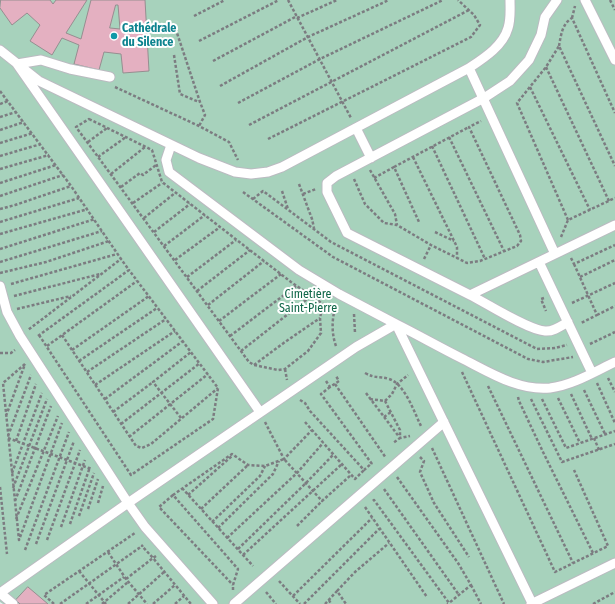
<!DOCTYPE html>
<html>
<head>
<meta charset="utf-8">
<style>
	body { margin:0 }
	canvas { display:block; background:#ededf4 }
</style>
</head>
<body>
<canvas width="615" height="604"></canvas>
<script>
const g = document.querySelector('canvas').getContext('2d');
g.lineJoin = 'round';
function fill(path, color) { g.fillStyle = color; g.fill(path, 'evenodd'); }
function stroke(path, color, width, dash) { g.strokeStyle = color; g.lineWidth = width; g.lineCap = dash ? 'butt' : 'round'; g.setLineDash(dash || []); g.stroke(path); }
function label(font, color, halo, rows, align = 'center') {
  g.font = font + ' "Fira Sans Condensed",sans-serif'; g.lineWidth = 4; g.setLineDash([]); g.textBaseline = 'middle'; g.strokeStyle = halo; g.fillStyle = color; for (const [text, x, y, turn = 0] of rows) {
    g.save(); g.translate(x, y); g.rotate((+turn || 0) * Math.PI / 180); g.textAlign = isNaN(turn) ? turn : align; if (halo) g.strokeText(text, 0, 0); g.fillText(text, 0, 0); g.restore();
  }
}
const green = new Path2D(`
	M0 0H615V604H3L0 602Z`);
const building = new Path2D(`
	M1 0H50L53 4 56 0H87L66 33 81 39 91 0H145L149 71 123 73 121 54 104 52 99 70 74 64 79 45 62 38 52 55 30 41 40 25 27 13 12 25 0 8ZM116 5H118L120 29 110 28Z
	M28 587 48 604H20L16 600Z`);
const path = new Path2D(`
	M288 0 351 118
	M610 0 615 10
	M194 16 225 0
	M297 18 337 0
	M572 18 575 6
	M174 24 200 102 205 115 199 126
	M199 41 279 0
	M559 46C561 35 562 24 572 18L615 113
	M174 55 180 94 199 102
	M213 61 297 16
	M546 67 609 201
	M220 86 308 37 389 0
	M115 87 199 126 229 142 238 160
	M530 87 590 210
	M0 91 71 186 121 259 28 330
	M238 103 320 59 443 0
	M0 104 8 101
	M0 117 16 112
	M89 119 152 150 162 182 291 282 323 304 320 318 321 333 308 351 285 369 278 370 254 365 249 362 76 127Z
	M249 125 469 10
	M0 130 24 122
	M449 137 504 251
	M268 139 471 37 480 25 474 15 458 0
	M88 142 107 128
	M0 143 33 133
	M432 146 485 259
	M0 156 41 144
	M98 157 126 137
	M413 157 457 247V258
	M394 167 469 127
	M0 169 49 155
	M370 170 395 214 397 225
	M111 174 145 147
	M374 178 394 167 419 222
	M354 179 365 204 384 223 397 225 431 245 467 263 480 261 517 246 521 241 520 235 469 127 481 121
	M0 183 56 165
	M299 184 312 219 314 228
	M121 187 140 173 143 175 156 165
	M282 191 288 209
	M243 192 333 257 528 359 543 362 573 357
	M303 194 316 189
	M0 196 63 175
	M253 199 263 191 331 242 537 349 555 348 567 345
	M133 203 162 183
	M0 209 15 205 71 186
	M144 218 175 193
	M568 220 517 103 546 67 559 46 615 166
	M0 222 79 198
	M154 232 190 204
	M435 232 454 241
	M0 234 88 209
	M561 237 568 220 615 198
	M164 246 205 215
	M0 249 95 219
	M571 258 574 264 615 245
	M424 259 431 245
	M175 260 220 227
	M0 262 102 231
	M574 264 597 315 581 323
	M0 273 46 262 109 241
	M187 277 236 240
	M580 277 615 260
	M11 284 117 254
	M197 291 250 250
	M14 296 100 274
	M544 298 541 299 546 311
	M572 303 615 283
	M208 305 264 261
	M17 309 71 296
	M354 314 355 333
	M597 315 615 306
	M219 321 281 274
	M39 335 131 475 213 419 218 388 129 270
	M62 335 136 446 142 448 151 444 218 388
	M38 336 129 270 121 259
	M230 336 296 286
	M590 344 615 332
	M47 346 137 281
	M336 346C331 332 332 318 336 304
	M72 350 149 296
	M241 351 311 296
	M0 353H11L15 350
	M79 361 157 308
	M25 364 3 383 19 540 62 423
	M254 365 285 342 320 318
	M285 369 287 380
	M87 372 166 319
	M462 372 555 572 608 546 574 470
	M365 373C376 379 380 376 389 379 405 384 414 412 421 426
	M608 378 615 392
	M326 381 330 387 339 381 336 376
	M597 383 615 423
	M335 384 386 458
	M95 385 175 331
	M488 386 573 563
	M330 387 321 394 372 464
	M584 390 605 434
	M366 393 400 438 410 436
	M571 394 592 439
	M518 397 519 401 543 452 593 553
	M558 398 580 443
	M105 399 183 341
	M370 399 385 401 400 430V438L393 443
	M531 399 562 462 615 444
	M542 399 566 448 615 431
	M300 400 305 403 310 411 364 470 372 463
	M385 401 392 394 397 384 408 375
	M113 412 153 382
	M6 416 25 364
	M384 417 391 412
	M181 418 153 382 191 352
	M265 422 284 459 312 430
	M305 422 355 479 364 470
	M121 424 200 363
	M8 436 31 375
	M129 437 208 374
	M8 438 91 469
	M594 438 599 450
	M16 441 36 384
	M432 448 504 604
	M420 457 424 461 420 472 434 503 469 557
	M12 473 42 393
	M397 477 458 563 471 585 449 603
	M0 487 7 554
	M13 488 47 399
	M182 488 253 566
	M384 489 459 595
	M173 495 159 507 233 585
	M188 495 233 455
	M15 501 51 406
	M373 501 374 500 449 603 447 604
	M98 503 103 486
	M365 507 427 597
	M88 509 98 479
	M201 509 248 465
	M79 516 94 473
	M16 519 58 416
	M212 522 260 476 265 466
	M70 524 90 467
	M297 526 322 501
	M61 527 85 460
	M218 528 273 474 279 461
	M227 538 297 473 323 443
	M47 540 80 450
	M36 544 74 441
	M238 549 306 483 333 455
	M25 550 69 432
	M108 552 126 579 147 604
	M243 555 342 464
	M156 556 153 558 191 604
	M79 571 106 604
	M126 579 153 558 142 546 143 545
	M279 581 300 604
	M471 585 481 604
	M233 590V585L238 569 173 495 232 454 248 465 265 466 284 459 322 501 351 475
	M337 591 355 572 389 543
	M266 592 276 604
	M293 596 372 518
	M329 600 331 604
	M54 604 44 595 135 533
	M60 604 142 546
	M86 604 124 577
	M102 604 128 582
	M128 604 164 572
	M153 604 175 585
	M175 604 184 596
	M304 604 379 529
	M325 604 337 591 346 604
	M593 604 615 592`);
const lane = new Path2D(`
	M557 0 545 17 541 35 529 60 510 81 484 98 336 176 327 183V192L347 233 470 295 615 225
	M585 0 615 60
	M0 50 39 81 199 158 235 172 251 174 268 172 282 167 469 68C484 58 503 46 508 28 511 19 510 9 510 0
	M469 68 555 254
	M110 77 70 69 41 60 17 64 260 412
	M356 128 371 158
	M171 145 166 160 169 172 299 270 339 294 396 324
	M539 262 592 373
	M0 286 7 312 20 336 128 503 145 527 213 604
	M470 295C486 303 528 330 545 331 553 332 561 326 568 322
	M0 593 128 503 356 347 396 324
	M0 593 13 604
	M532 603 396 324C418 335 439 347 461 358 489 372 518 391 550 388 573 385 594 372 615 362
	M234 604 444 422
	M531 604 615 563`);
const markers = [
	[114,36,4,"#0f9aa8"]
];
const cultureNames = [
	["Cathédrale",122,29],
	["du Silence",122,43]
];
const parkNames = [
	["Cimetière",308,295],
	["Saint-Pierre",308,309]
];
fill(green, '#a7d2bc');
fill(building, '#e4b0c1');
stroke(building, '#968e90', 1);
stroke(lane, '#bbbbc1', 11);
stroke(path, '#7c7c81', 2.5, [3, 2]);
stroke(lane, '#fff', 9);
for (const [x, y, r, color] of markers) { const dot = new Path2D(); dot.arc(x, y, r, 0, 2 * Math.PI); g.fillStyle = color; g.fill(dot); stroke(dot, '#fff', 1.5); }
label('bold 12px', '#0d838f', '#fff', cultureNames, 'left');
label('12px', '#0f6748', '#fff', parkNames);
</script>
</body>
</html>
